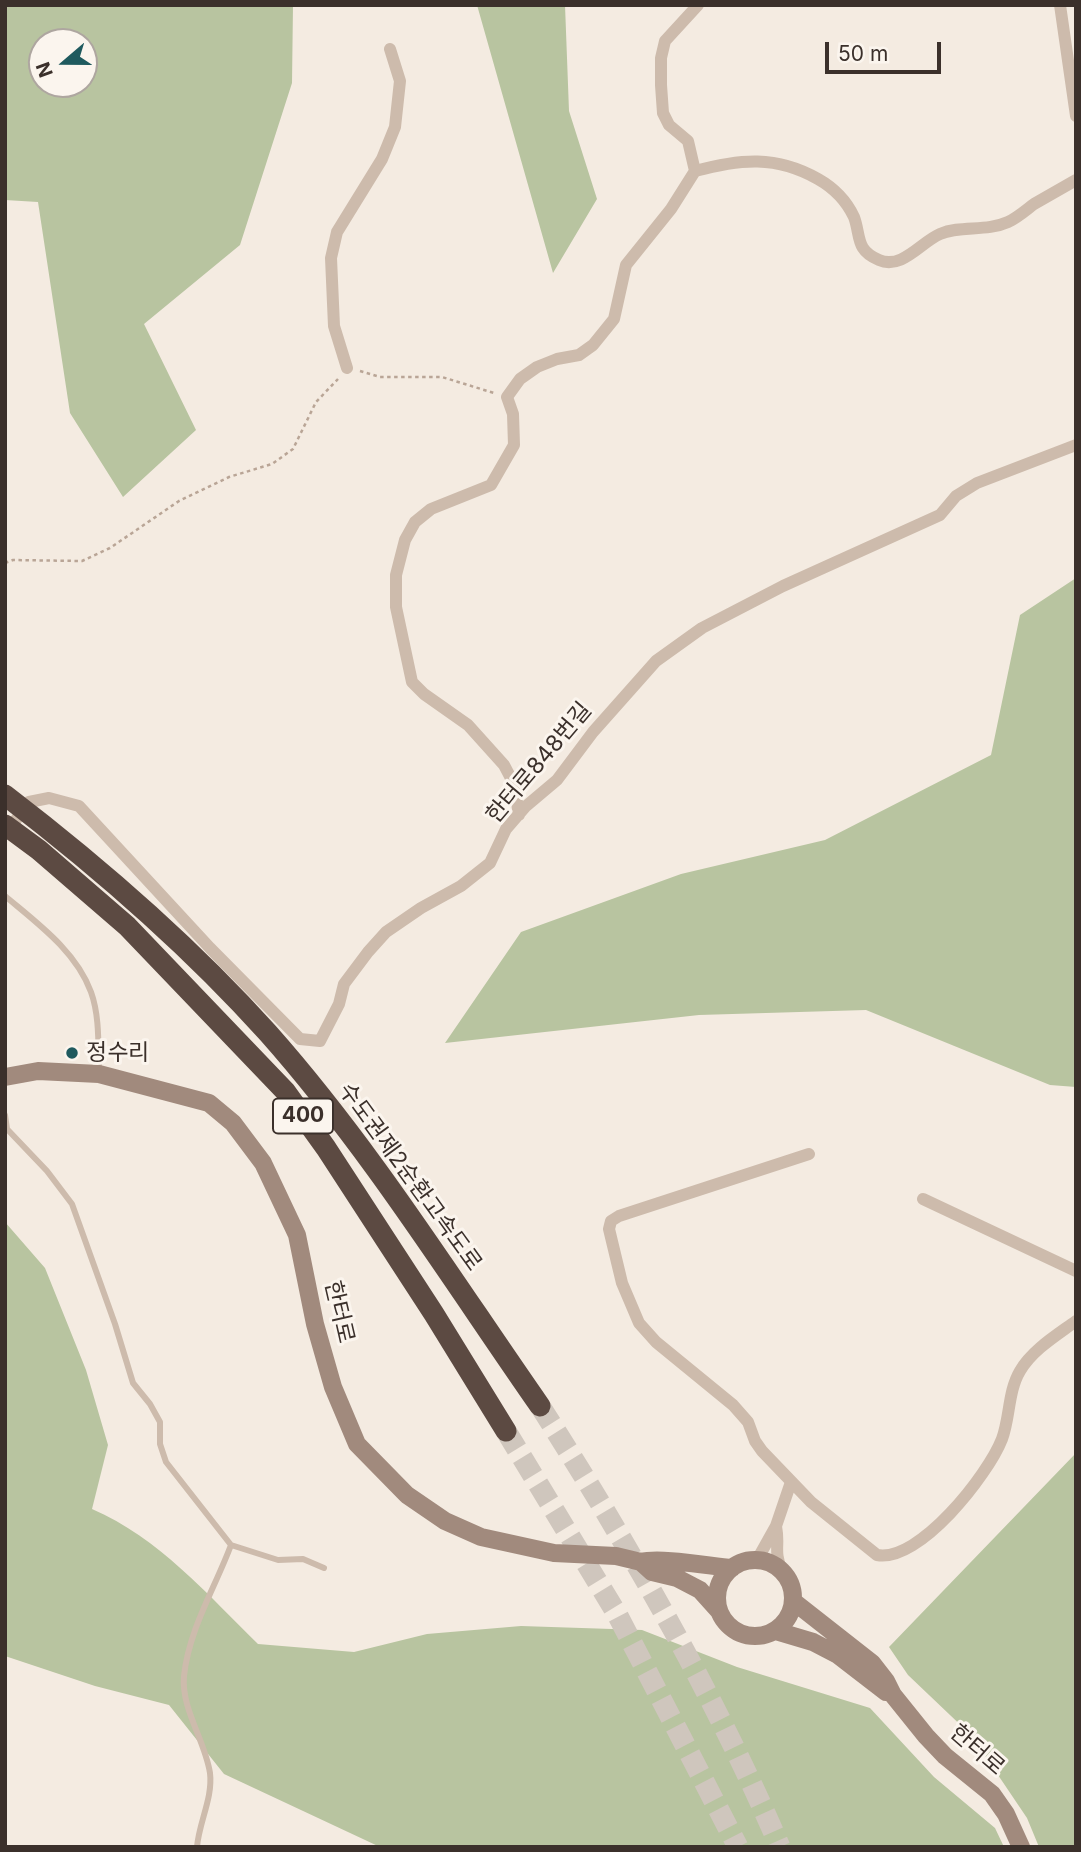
<!DOCTYPE html>
<html>
<head>
<meta charset="utf-8">
<style>
	body { margin:0 }
	#map { position:relative; width:1081px; height:1852px; overflow:hidden; background:#f4ebe1; font-family:Inter,sans-serif }
	canvas { display:block }
	.frame { position:absolute; inset:0; border:7px solid #3b302b; pointer-events:none }
	.north { position:absolute; left:28px; top:28px; width:70px; height:70px; box-sizing:border-box; background:#fbf5ee; border:2px solid #aea6a0; border-radius:50%; rotate:250deg; font-size:19px; font-weight:700; line-height:28px; text-align:center; color:#3b302b }
	.north::after { content:''; display:block; margin:auto; width:24px; height:32px; background:#1f5a5e; clip-path:polygon(50% 0,100% 100%,50% 72%,0 100%) }
	.scale { position:absolute; left:825px; top:42px; width:116px; height:32px; box-sizing:border-box; border:4px solid #3b302b; border-top:0; padding-left:9px; font-size:21px; line-height:24px; white-space:nowrap; color:#3b302b; -webkit-text-stroke:5px #fbf5ee; paint-order:stroke }
</style>
</head>
<body>
<div id="map">
<canvas width="1081" height="1852"></canvas>
<div class="frame"></div>
<div class="north">N</div>
<div class="scale">50 m</div>
</div>
<script>
const g = document.querySelector('canvas').getContext('2d');
g.lineJoin = 'round';
function fill(path, color) { g.fillStyle = color; g.fill(path, 'evenodd'); }
function stroke(path, color, width, dash) { g.strokeStyle = color; g.lineWidth = width; g.lineCap = dash ? 'butt' : 'round'; g.setLineDash(dash || []); g.stroke(path); }
function label(font, color, halo, rows, align = 'center') {
  g.font = font + ' Inter,"Noto Sans KR",sans-serif'; g.lineWidth = 6; g.setLineDash([]); g.textBaseline = 'middle'; g.strokeStyle = halo; g.fillStyle = color; for (const [text, x, y, turn = 0] of rows) {
    g.save(); g.translate(x, y); g.rotate((+turn || 0) * Math.PI / 180); g.textAlign = isNaN(turn) ? turn : align; if (halo) g.strokeText(text, 0, 0); g.fillText(text, 0, 0); g.restore();
  }
}
const green = new Path2D(`
	M5 5H293L292 83 240 245 144 324 196 430 123 497 70 413 38 202 5 200ZM42 42H84V84H42Z
	M477 5H565L569 111 597 199 553 273Z
	M1076 578V1087L1050 1085 866 1010 699 1015 445 1043 521 932 681 874 825 840 991 755 1020 615Z
	M5 1222 45 1268 86 1370 108 1445 92 1509C159 1538 207 1594 258 1644L354 1652 427 1634 521 1626 642 1630 737 1667 870 1708 934 1777 995 1828 1004 1847H380L224 1774 169 1705 95 1686 5 1656Z
	M1076 1453V1847H1039L1027 1818 971 1735 908 1675 889 1647Z`);
const motorwayTunnel = new Path2D(`
	M540 1406C629 1546 714 1694 780 1847
	M506 1431 617 1614 738 1847`);
const path = new Path2D(`
	M360 371 380 377H442L494 393
	M5 563 13 560 82 561 110 548 179 501 229 477 272 464 293 449 316 402 338 379`);
const service = new Path2D(`
	M5 896C37 923 76 951 91 992 100 1017 98 1046 99 1073
	M5 1115 7 1129 47 1171 72 1204 115 1324 133 1383 150 1404 160 1422V1444L166 1462 231 1545 278 1560 303 1559 324 1568
	M197 1847C199 1822 213 1798 210 1773 205 1740 181 1709 184 1676 189 1629 215 1588 231 1545`);
const minor = new Path2D(`
	M1060 5 1076 116
	M695 171C740 159 776 155 818 179 834 188 846 200 854 217 861 236 855 250 879 260 902 270 921 242 940 234 961 225 986 232 1008 222 1017 218 1026 210 1034 204 1048 196 1062 188 1076 180
	M347 368 334 326 331 258 337 232 382 159 395 127 400 81 390 49
	M519 815 514 784 504 765 468 725 424 694 412 682 396 607V575L405 540 415 522 431 509 491 485 514 445 513 414 507 397 520 379 537 367 557 359 579 355 593 345 614 319 626 265 671 209 695 171 688 141 669 125 663 113 661 85V58L665 41 698 5
	M7 832 29 802 49 798 79 806 210 948 300 1039 320 1041 339 1004 344 984 368 952 386 932 421 908 461 886 490 863 506 829 525 807 557 780 593 732 656 661 702 628 783 586 940 515 956 496 977 483 1076 445
	M809 1154 619 1216 611 1221 609 1229 622 1283 639 1323 656 1342 733 1405 748 1422 755 1441 762 1451 811 1502 877 1555C919 1563 988 1475 1002 1439 1010 1418 1008 1391 1020 1371 1032 1350 1057 1335 1076 1321
	M923 1199 1076 1271
	M776 1526 791 1482
	M757 1560 776 1526C780 1547 773 1549 782 1572`);
const secondary = new Path2D(`
	M5 1077 38 1071 99 1074 209 1103 233 1123 263 1163 297 1235 315 1324 333 1387 357 1444 407 1495 445 1521 481 1537 554 1553 616 1556 641 1562 652 1572 677 1578 700 1590 718 1610
	M717 1598a38 38 0 1 1 76 0a38 38 0 1 1-76 0Z
	M641 1562C660 1557 709 1566 732 1568
	M793 1601 872 1663 886 1681 893 1695 926 1736 945 1756 992 1794 1006 1814 1021 1847
	M776 1631 813 1642 838 1655 886 1692`);
const motorway = new Path2D(`
	M5 795C99 867 189 945 268 1033 370 1148 452 1280 540 1406
	M5 825 39 850 127 926 285 1091 326 1148 434 1314 506 1431`);
const markers = [
	[72,1053,7,"#1f5a5e"]
];
const shields = [
	[303,1116,60]
];
const shieldNames = [
	["400",303,1116]
];
const streetNames = [
	["한터로848번길",539,763,-50],
	["수도권제2순환고속도로",410,1177,54],
	["한터로",339,1312,77],
	["한터로",977,1750,41]
];
const poiNames = [
	["정수리",86,1053]
];
fill(green, '#b8c4a0');
stroke(motorwayTunnel, '#cfc6bd', 21, [21, 10]);
stroke(path, '#b9a596', 2.5, [3.5, 3.5]);
stroke(service, '#cdbbac', 6);
stroke(minor, '#cdbbac', 12);
stroke(secondary, '#a18a7d', 18);
stroke(motorway, '#5c4a42', 21);
for (const [x, y, r, color] of markers) { const dot = new Path2D(); dot.arc(x, y, r, 0, 2 * Math.PI); g.fillStyle = color; g.fill(dot); stroke(dot, '#fbf5ee', 2.5); }
for (const [x, y, w] of shields) { const box = new Path2D(); box.roundRect(x - w / 2, y - 17.5, w, 35, 5); g.fillStyle = '#fbf5ee'; g.fill(box); stroke(box, '#3b302b', 2); }
label('bold 21px', '#3b302b', null, shieldNames);
label('23px', '#3b302b', '#fbf5ee', streetNames);
label('23px', '#3b302b', '#fbf5ee', poiNames, 'left');
</script>
</body>
</html>
